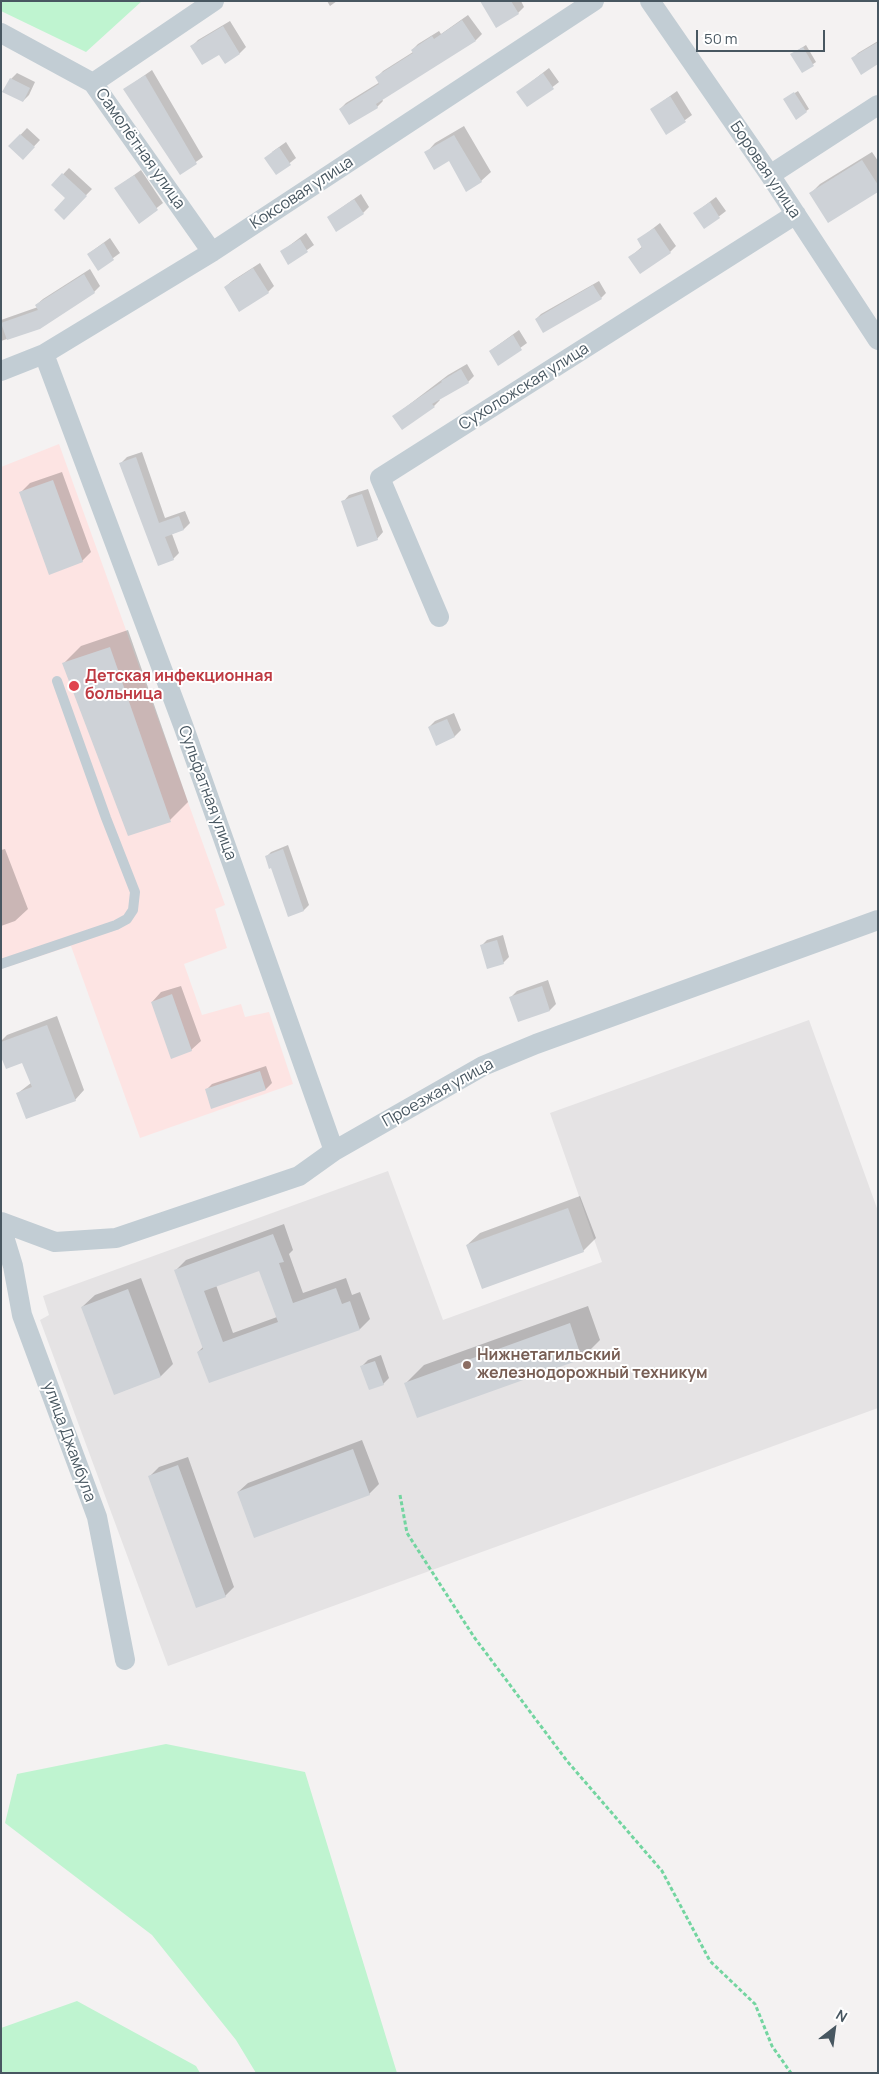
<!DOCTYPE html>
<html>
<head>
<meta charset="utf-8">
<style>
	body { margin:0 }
	#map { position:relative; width:879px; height:2074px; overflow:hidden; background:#f4f2f2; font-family:Manrope,sans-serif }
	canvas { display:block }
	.frame { position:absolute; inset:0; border:2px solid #485761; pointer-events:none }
	.north { position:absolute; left:809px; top:2004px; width:50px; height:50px; -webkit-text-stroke:4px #fff; paint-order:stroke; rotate:30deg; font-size:14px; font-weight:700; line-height:20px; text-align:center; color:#485761 }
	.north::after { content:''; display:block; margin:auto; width:18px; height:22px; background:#485761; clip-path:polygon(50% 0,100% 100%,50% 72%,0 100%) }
	.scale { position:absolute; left:696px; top:30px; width:129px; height:22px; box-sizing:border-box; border:2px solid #485761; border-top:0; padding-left:6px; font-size:15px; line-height:18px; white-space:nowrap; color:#485761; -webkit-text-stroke:4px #fff; paint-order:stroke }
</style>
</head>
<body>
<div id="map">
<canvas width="879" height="2074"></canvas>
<div class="frame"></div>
<div class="north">N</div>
<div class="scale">50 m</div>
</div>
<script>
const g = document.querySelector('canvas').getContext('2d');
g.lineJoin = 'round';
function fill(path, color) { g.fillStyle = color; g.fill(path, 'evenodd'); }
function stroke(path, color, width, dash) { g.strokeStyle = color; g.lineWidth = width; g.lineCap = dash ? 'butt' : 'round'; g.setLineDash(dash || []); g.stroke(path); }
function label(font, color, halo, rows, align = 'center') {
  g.font = font + ' Manrope,sans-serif'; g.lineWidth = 4; g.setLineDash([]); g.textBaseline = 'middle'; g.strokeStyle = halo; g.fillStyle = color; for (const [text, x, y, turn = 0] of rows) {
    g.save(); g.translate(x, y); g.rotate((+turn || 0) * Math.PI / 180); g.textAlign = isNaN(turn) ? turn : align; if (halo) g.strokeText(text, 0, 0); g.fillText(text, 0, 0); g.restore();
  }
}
const education = new Path2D(`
	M809 1020 878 1211V1408L168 1666 40 1320 49 1315 43 1296 388 1171 443 1320 602 1262 550 1113Z`);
const medical = new Path2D(`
	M59 444 225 905 215 909 227 948 184 964 202 1015 241 1004 245 1017 269 1012 293 1084 140 1138 71 946 1 969V467Z`);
const green = new Path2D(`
	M1 1H142L86 52 1 11Z
	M166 1744 305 1772 397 2073H256L236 2040 152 1935 5 1823 17 1774Z
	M77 2001 196 2066 200 2073H1V2028Z`);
const shadow = new Path2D(`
	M327 1H337L330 6Z
	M485 1H521L524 7 518 13Z
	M468 15 482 34 476 40 382 99 383 101 377 107 350 124 340 109 346 103 380 82 377 77 383 71 413 52 412 50 418 44 439 31 441 34Z
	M230 21 246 47 240 53 225 62 220 53 192 46 198 40Z
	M878 41V63L852 59 858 53Z
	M806 45 816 62 803 71 795 52Z
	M549 68 559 82 528 106 518 92Z
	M152 70 203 157 180 173 125 89Z
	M17 73 35 82 29 95 23 101 11 79Z
	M677 91 692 115 667 133 652 109Z
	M798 91 809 109 806 111 785 99Z
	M464 126 491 172 481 181 449 160 426 153 435 143Z
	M27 128 40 140 23 158 10 146Z
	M286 142 296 158 276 174 272 152Z
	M872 152 878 161V191L810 194 820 184Z
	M69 168 92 189 64 218 67 198 53 185Z
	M141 170 163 203 139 222 116 188Z
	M361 194 369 207 363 213 328 217Z
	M716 197 726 211 704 228 695 213Z
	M660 223 676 246 670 252 630 257 643 246 638 240Z
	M306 233 314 245 289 263 281 252Z
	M110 238 120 253 98 269 88 254Z
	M260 263 274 286 268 292 225 287 232 281Z
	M90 269 100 286 94 292 39 328 1 341V320L38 307 36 305 43 299Z
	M599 281 606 293 601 298 536 319 541 314Z
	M519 330 527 343 498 364 490 351Z
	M467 364 474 376 468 382 439 399 440 400 434 406 394 416 448 375Z
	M142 452 165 518 185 511 190 523 184 529 172 534 179 553 173 559 121 463 127 457Z
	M62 472 91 552 82 561 20 493 30 483Z
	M368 489 383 532 377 539 343 502 349 495Z
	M128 630 188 802 170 820 63 664 81 646Z
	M454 713 461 730 455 736 437 744 429 727 435 721Z
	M288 845 309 905 304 910 289 915 272 867 266 857 271 852Z
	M5 849 28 909 15 921 1 926V850Z
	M503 935 509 957 503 963 481 946 487 940Z
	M548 980 556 1004 550 1010 519 1020 511 997 517 991Z
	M181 986 201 1041 191 1050 152 1002 161 992Z
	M57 1016 84 1090 75 1100 18 1093 31 1083 23 1061 1 1054V1041L7 1035Z
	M266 1066 272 1083 266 1089 212 1107 206 1090 212 1084Z
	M580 1196 596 1238 583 1251 467 1245 480 1233Z
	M284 1224 293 1250 289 1254 303 1293 346 1278 352 1295 360 1292 370 1319 360 1329 198 1352 204 1346 176 1270 186 1260ZM260 1269 277 1317 233 1333 216 1285Z
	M141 1278 173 1364 161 1376 115 1394 82 1307 95 1295Z
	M588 1306 600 1340 582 1358 406 1383 424 1365Z
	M381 1355 389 1378 383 1384 362 1366 368 1360Z
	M362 1440 379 1484 369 1494 238 1492 248 1483Z
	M188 1457 234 1587 225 1596 150 1476 159 1467Z`);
const building = new Path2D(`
	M480 1H511L519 14 496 28Z
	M462 20 476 41 376 104 378 108 349 125 339 109 379 84 375 77 413 53 411 50 432 36 434 39Z
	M223 26 240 54 225 64 219 55 202 65 190 46Z
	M878 42V64L861 75 851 58Z
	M803 47 814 66 802 73 790 54Z
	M543 73 554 89 527 107 516 92Z
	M145 75 197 164 180 175 123 89Z
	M10 78 30 88 23 102 2 92Z
	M794 92 807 112 796 120 783 99Z
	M670 96 686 122 666 135 650 109Z
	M20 134 35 147 23 160 8 146Z
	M454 135 482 182 466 192 449 161 434 170 424 152Z
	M279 147 291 165 276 175 264 158Z
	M862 160 878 185V192L828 223 809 193Z
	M62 173 87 196 64 220 54 210 65 198 51 185Z
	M134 175 158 210 139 224 114 188Z
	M354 199 364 214 336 232 327 217Z
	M710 202 720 218 704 229 693 213Z
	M654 228 671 253 640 274 628 257 642 248 637 239Z
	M300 239 308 252 288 265 280 251Z
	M104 243 114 260 98 271 87 254Z
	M253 268 269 293 239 312 224 287Z
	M84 274 95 293 40 329 7 340 1 323 38 310 35 305Z
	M593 285 602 299 543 333 535 319Z
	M513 335 522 350 498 366 489 351Z
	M461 369 469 383 432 404 435 407 402 430 392 416 442 382 441 381Z
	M136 457 159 523 179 516 184 530 165 537 174 560 158 566 119 463Z
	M53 480 83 562 49 575 19 492Z
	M362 494 378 540 357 547 341 501Z
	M110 647 171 822 128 836 62 663Z
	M447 719 455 737 436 746 428 727Z
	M283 849 304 911 288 917 271 868 269 869 265 856Z
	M497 940 504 964 487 969 480 945Z
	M542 986 550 1011 518 1022 509 997Z
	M172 994 192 1051 171 1059 151 1002Z
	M47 1025 76 1101 26 1119 16 1093 32 1087 22 1063 6 1069 1 1057V1042Z
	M260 1071 266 1090 211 1109 205 1089Z
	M568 1208 584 1252 482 1289 466 1245Z
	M273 1234 284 1262 279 1263 293 1303 336 1288 342 1304 350 1301 360 1330 209 1383 197 1352 203 1349 174 1270ZM259 1271 278 1322 223 1342 204 1291Z
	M128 1289 161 1377 114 1395 81 1307Z
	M570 1323 582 1359 417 1418 404 1383Z
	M375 1361 384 1385 369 1390 360 1366Z
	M353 1449 370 1495 254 1538 237 1492Z
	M178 1465 226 1597 196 1608 148 1476Z`);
const path = new Path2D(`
	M400 1495 407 1533 474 1637 567 1761 662 1871 710 1961 755 2004 772 2046 791 2073`);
const service = new Path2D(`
	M1 964 116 925 127 919 133 910 135 892 106 818 57 681`);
const minor = new Path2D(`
	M650 1 770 175 878 340
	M1 33 93 83 212 252
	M93 83 214 1
	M770 175 878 105
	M44 354 183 725 334 1151
	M1 371 44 354 212 252 594 1
	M439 617 380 478 796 214
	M1 1222 55 1242 116 1238 299 1176 334 1151 483 1066 536 1044 878 920
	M1 1227 13 1266 22 1315 97 1517 125 1660`);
const markers = [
	[74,686,6,"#e0444e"],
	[467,1365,5,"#8d6e63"]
];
const streetNames = [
	["Самолётная улица",140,149,55],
	["Боровая улица",765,170,56],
	["Коксовая улица",302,193,-33],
	["Сухоложская улица",524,387,-32],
	["Сульфатная улица",207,793,70],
	["Проезжая улица",438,1093,-29],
	["улица Джамбула",69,1442,70]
];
const healthNames = [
	["Детская инфекционная",85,677],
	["больница",85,695]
];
const educationNames = [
	["Нижнетагильский",477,1356],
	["железнодорожный техникум",477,1374]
];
fill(education, '#e5e3e4');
fill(medical, '#fde4e3');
fill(green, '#bff4d0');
fill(shadow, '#0003');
fill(building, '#ced2d7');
stroke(path, '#73d5a0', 3, [4, 2.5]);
stroke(service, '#c2cdd4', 10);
stroke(minor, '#c2cdd4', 20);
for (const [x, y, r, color] of markers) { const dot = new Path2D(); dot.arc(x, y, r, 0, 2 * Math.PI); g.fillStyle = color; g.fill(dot); stroke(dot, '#fff', 2); }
label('16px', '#485761', '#fff', streetNames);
label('bold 16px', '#be3a42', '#fff', healthNames, 'left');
label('bold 16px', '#785e54', '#fff', educationNames, 'left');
</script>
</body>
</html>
